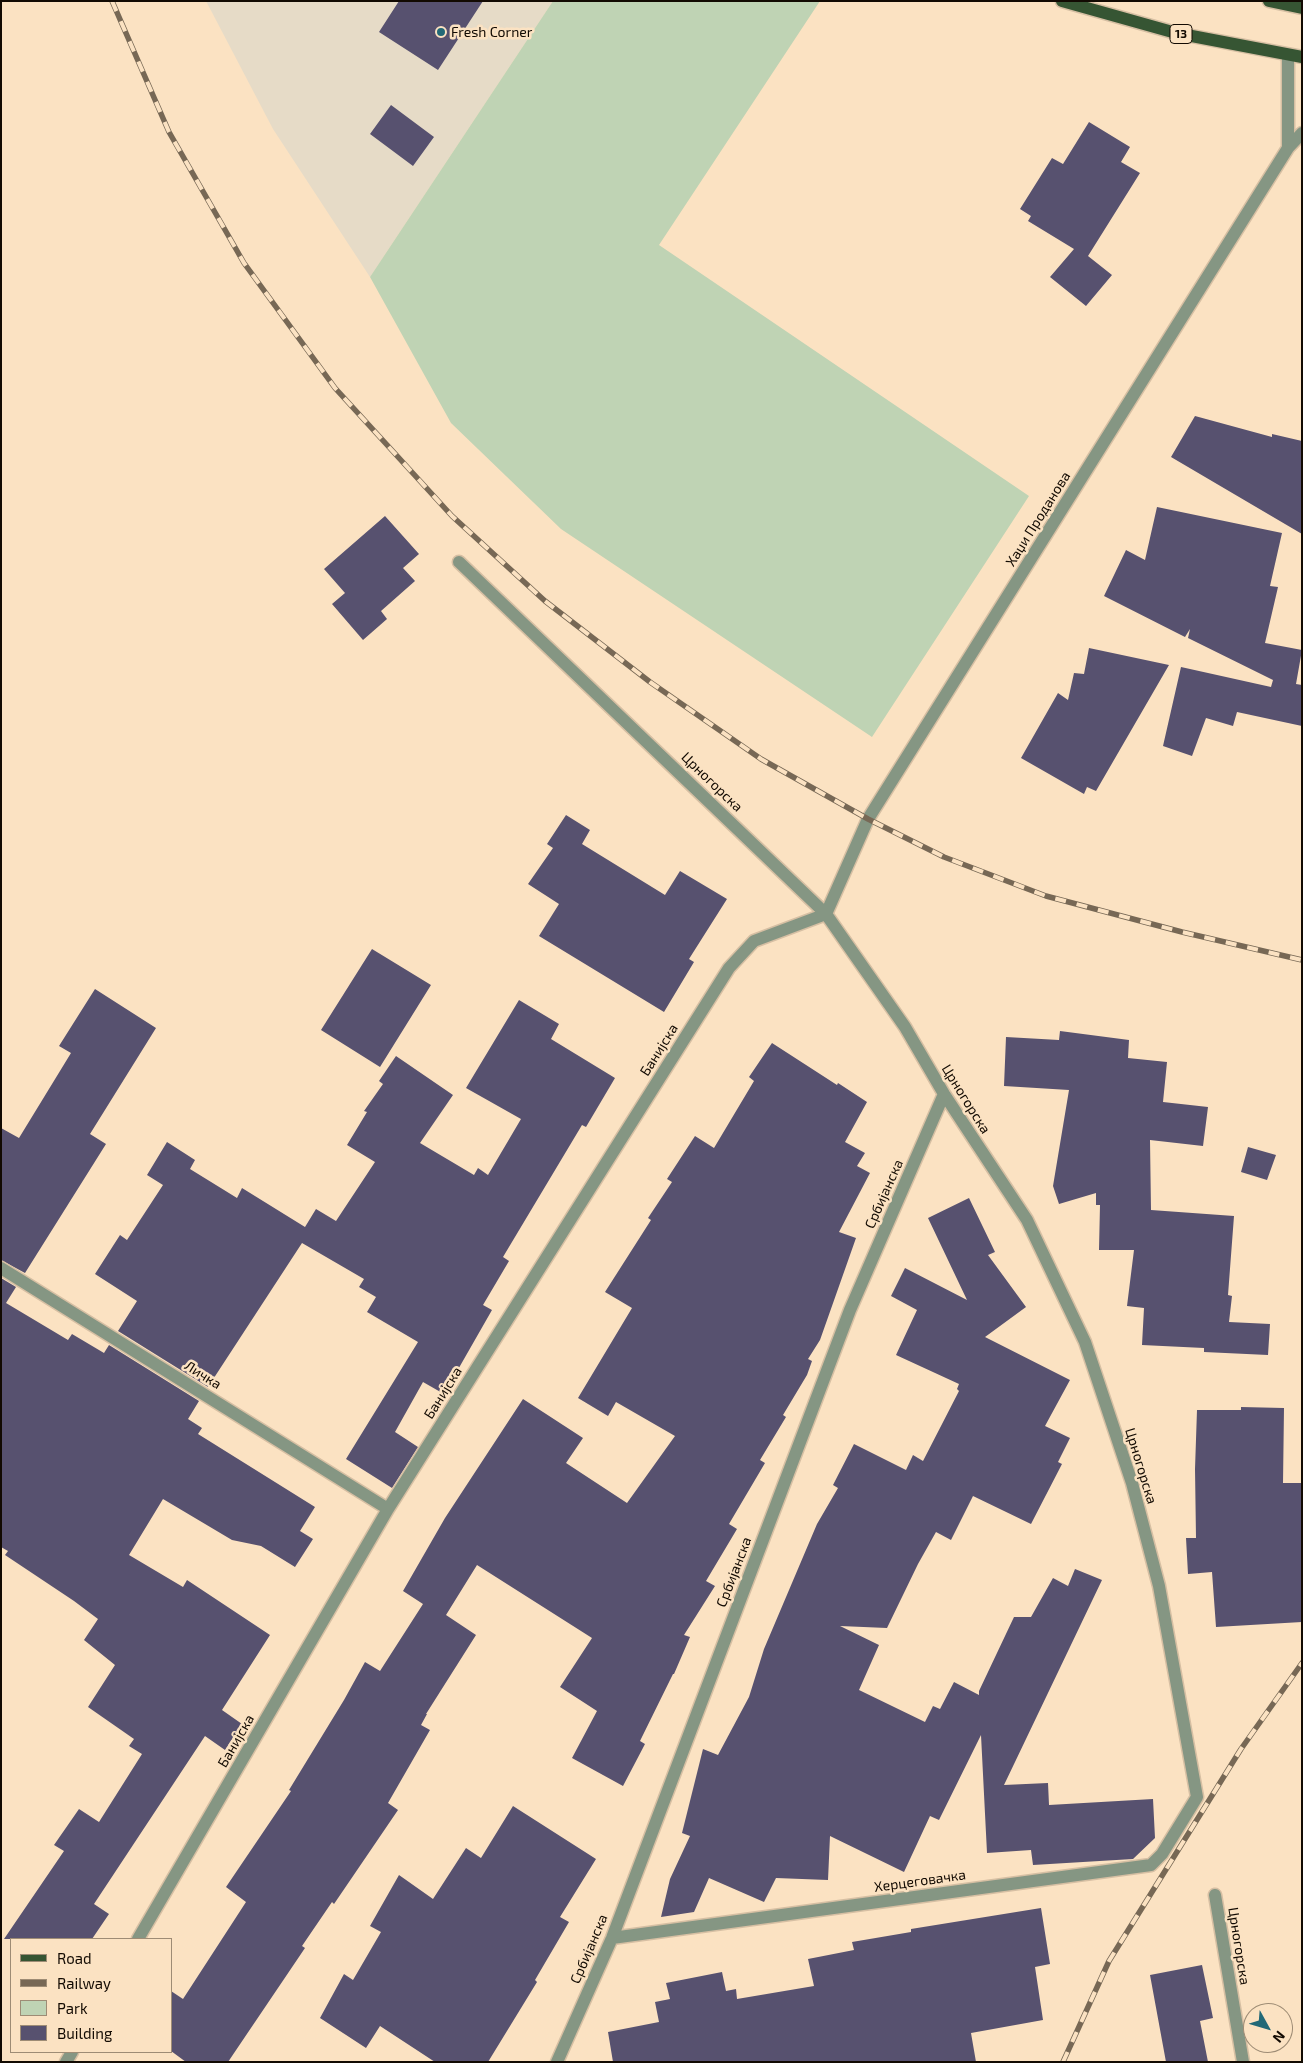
<!DOCTYPE html>
<html>
<head>
<meta charset="utf-8">
<style>
	body { margin:0 }
	#map { position:relative; width:1303px; height:2063px; overflow:hidden; background:#fbe2c2; font-family:"Exo 2",sans-serif }
	canvas { display:block }
	.frame { position:absolute; inset:0; border:2px solid #120a02; pointer-events:none }
	.legend { position:absolute; left:10px; top:1938px; width:162px; height:115px; box-sizing:border-box; background:#fbe2c2; border:1px solid #9e8c75; margin:0; padding:6px 9px; list-style:none; font-size:15px; color:#120a02 }
	.legend li { display:flex; align-items:center; gap:10px; height:25px }
	.legend b { width:25px; border:1px solid #9e8c75 }
	.north { position:absolute; left:1243px; top:2003px; width:50px; height:50px; box-sizing:border-box; background:#fbe2c2; border:1px solid #9e8c75; border-radius:50%; rotate:129deg; font-size:14px; font-weight:700; line-height:20px; text-align:center; color:#120a02 }
	.north::after { content:''; display:block; margin:auto; width:18px; height:22px; background:#226977; clip-path:polygon(50% 0,100% 100%,50% 72%,0 100%) }
</style>
</head>
<body>
<div id="map">
<canvas width="1303" height="2063"></canvas>
<div class="frame"></div>
<ul class="legend">
<li><b style="height:6px;background:#365533"></b>Road</li>
<li><b style="height:6px;background:#776855"></b>Railway</li>
<li><b style="height:14px;background:#bfd3b4"></b>Park</li>
<li><b style="height:14px;background:#57516f"></b>Building</li>
</ul>
<div class="north">N</div>
</div>
<script>
const g = document.querySelector('canvas').getContext('2d');
g.lineJoin = 'round';
function fill(path, color) { g.fillStyle = color; g.fill(path, 'evenodd'); }
function stroke(path, color, width, dash) { g.strokeStyle = color; g.lineWidth = width; g.lineCap = dash ? 'butt' : 'round'; g.setLineDash(dash || []); g.stroke(path); }
function label(font, color, halo, rows, align = 'center') {
  g.font = font + ' "Exo 2",sans-serif'; g.lineWidth = 5; g.setLineDash([]); g.textBaseline = 'middle'; g.strokeStyle = halo; g.fillStyle = color; for (const [text, x, y, turn = 0] of rows) {
    g.save(); g.translate(x, y); g.rotate((+turn || 0) * Math.PI / 180); g.textAlign = isNaN(turn) ? turn : align; if (halo) g.strokeText(text, 0, 0); g.fillText(text, 0, 0); g.restore();
  }
}
const commercial = new Path2D(`
	M206 1H553L370 277 273 129Z`);
const green = new Path2D(`
	M553 1H820L659 245 1029 496 872 737 561 529 451 423 370 277Z`);
const building = new Path2D(`
	M399 1H483L438 70 379 32Z
	M391 105 434 137 413 166 370 134Z
	M1089 122 1130 147 1121 162 1140 173 1088 256 1112 275 1086 306 1050 277 1074 249 1028 221 1031 216 1020 209 1052 158 1063 164Z
	M1195 416 1272 437V434L1302 441V534L1171 457Z
	M1157 507 1282 533 1270 586 1278 587 1265 643 1302 650 1296 684 1302 685V726L1237 712 1233 726 1206 718 1192 756 1163 746 1181 667 1271 687 1273 680 1188 638 1190 629 1185 637 1104 596 1126 550 1145 560Z
	M385 516 419 554 403 568 415 581 381 611 387 619 363 640 332 604 345 593 324 569Z
	M1089 648 1169 665 1096 791 1087 787 1084 794 1021 758 1058 693 1068 700 1074 673 1084 674Z
	M566 815 590 830 582 844 665 895 680 871 727 899 689 959 694 962 664 1012 539 936 559 904 528 884 553 848 547 844Z
	M372 949 431 985 380 1067 321 1030Z
	M95 989 156 1028 90 1134 106 1144 25 1273 1 1260V1128L19 1138 71 1053 59 1046Z
	M519 1000 559 1024 551 1039 615 1078 586 1127 582 1125 503 1257 509 1261 483 1305 492 1310 444 1394 423 1382 395 1432 418 1447 392 1488 346 1459 418 1342 367 1312 376 1297 359 1287 364 1279 302 1243 208 1387 118 1331 137 1301 95 1274 120 1235 127 1240 163 1185 147 1175 167 1142 195 1160 190 1169 237 1198 242 1188 305 1227 316 1209 336 1221 375 1162 347 1145 367 1112 364 1111 383 1084 379 1081 396 1056 453 1095 420 1143 474 1175 478 1168 488 1175 521 1119 466 1088Z
	M1060 1031 1129 1040 1128 1058 1167 1062 1163 1102 1208 1107 1203 1146 1150 1140 1151 1210 1234 1216 1228 1295 1232 1296 1229 1322 1270 1324 1268 1355 1204 1352V1348L1142 1345 1144 1308 1127 1306 1134 1250H1099L1100 1205H1096V1193L1059 1204 1053 1186 1069 1090 1004 1086 1006 1037 1059 1040Z
	M772 1043 837 1085 838 1083 867 1102 845 1142 865 1153 857 1166 870 1173 839 1232 856 1238 820 1340 808 1359 812 1361 807 1375 783 1415 786 1417 760 1460 765 1463 729 1524 737 1529 706 1581 715 1586 684 1635 690 1637 674 1674H673L640 1741 645 1744 623 1786 572 1758 597 1711 560 1687 592 1638 477 1565 446 1615 476 1635 426 1714H427L421 1725 430 1730 388 1803 398 1810 334 1904 332 1902 302 1946 305 1948 228 2062H186L171 2051V1991L183 1999 246 1902 226 1887 291 1791 289 1790 344 1700 365 1662 380 1671 423 1604 403 1591 445 1518 523 1399 583 1438 566 1463 627 1503 675 1436 616 1402 608 1416 578 1398 632 1308 605 1292 651 1220 648 1218 672 1182 667 1179 695 1136 714 1148 754 1081 749 1077Z
	M1248 1147 1276 1155 1267 1180 1241 1172Z
	M969 1198 995 1252 988 1255 1026 1307 985 1337 1070 1380 1045 1426 1070 1438 1058 1462 1062 1464 1031 1524 973 1496 951 1540 936 1532 918 1564 887 1628 840 1626 879 1645 859 1690 925 1722 933 1706 940 1709 954 1682 979 1695V1691L1014 1617H1031L1053 1578 1068 1586 1075 1569 1102 1580 1004 1785 1048 1783 1049 1805 1153 1799 1155 1838 1133 1859 1033 1865 1031 1850 987 1853 981 1735 939 1820 930 1816 904 1872 830 1836 828 1880 776 1878 764 1902 709 1878 694 1912 661 1917 670 1879 690 1836 682 1833 703 1749 718 1755 749 1697 764 1649 817 1524 838 1488 833 1485 854 1444 906 1470 913 1455 923 1461 959 1391 957 1389 959 1384 896 1355 917 1310 891 1296 905 1268 967 1300 928 1218Z
	M1 1278 16 1287 6 1303 68 1340 72 1334 104 1353 109 1345 199 1401 188 1419 202 1428 198 1434 315 1507 300 1531 313 1539 295 1567 261 1546 232 1540 163 1499 129 1555 183 1587 187 1580 270 1635 222 1710 242 1724 225 1750 205 1736 94 1904 109 1914 92 1939H4L64 1851 54 1845 79 1809 99 1822 142 1754 129 1746 134 1739 88 1707 115 1665 84 1640 98 1619 74 1601 5 1555 8 1551 1 1547Z
	M1241 1407 1284 1408 1283 1483H1302V1622L1216 1627 1212 1572 1188 1574 1186 1538H1196L1195 1469 1197 1410H1241Z
	M513 1806 596 1859 560 1917 569 1922 535 1980 537 1982 488 2062H435L380 2026 366 2048 320 2018 344 1974 353 1980 381 1932 370 1926 399 1875 433 1899 466 1848 481 1858Z
	M1041 1908 1050 1964 1035 1967 1043 2020 971 2033 976 2062H613L608 2032 659 2022 655 2002 670 1999 666 1983 722 1972 726 1991 736 1989 737 1999 814 1986 808 1959 854 1950 852 1942 911 1932V1929Z
	M1202 1965 1213 2018 1200 2021 1208 2062H1166L1150 1975Z`);
const minor = new Path2D(`
	M1288 55V148
	M459 562 826 914 905 1027 944 1094 1027 1220 1085 1342 1132 1483 1159 1586 1197 1797 1162 1854 1151 1865 612 1938
	M826 914 868 819 1288 148 1302 133
	M1 1268 388 1509
	M1215 1895 1243 2062
	M138 1939 388 1509 729 968 754 941 826 914
	M66 2062 72 2052
	M557 2062 612 1938 850 1310 944 1094`);
const primary = new Path2D(`
	M1062 1 1176 33 1302 57
	M1269 1 1302 8`);
const rail = new Path2D(`
	M112 1 169 132 244 263 335 388 452 516 545 601 650 682 761 759 868 819 944 857 1046 896 1182 932 1302 960
	M1063 2062 1109 1961 1241 1749 1302 1663`);
const markers = [
	[441,32,5,"#226977"]
];
const shields = [
	[1181,34,22]
];
const shieldNames = [
	["13",1181,34]
];
const poiNames = [
	["Fresh Corner",451,32]
];
const streetNames = [
	["Хаџи Проданова",1038,519,-58],
	["Црногорска",712,782,44],
	["Банијска",659,1050,-58],
	["Црногорска",966,1099,58],
	["Србијанска",884,1194,-66],
	["Личка",203,1375,32],
	["Банијска",443,1393,-58],
	["Црногорска",1141,1466,73],
	["Србијанска",734,1572,-69],
	["Банијска",236,1741,-60],
	["Херцеговачка",920,1881,-8],
	["Црногорска",1239,1946,81],
	["Србијанска",589,1949,-67]
];
fill(commercial, '#e6dbc7');
fill(green, '#bfd3b4');
fill(building, '#57516f');
stroke(minor, '#d6bfa3', 15);
stroke(primary, '#d6bfa3', 15);
stroke(minor, '#859683', 12);
stroke(primary, '#365533', 12);
stroke(rail, '#776855', 5.5);
stroke(rail, '#fbe2c2', 4, [11]);
for (const [x, y, r, color] of markers) { const dot = new Path2D(); dot.arc(x, y, r, 0, 2 * Math.PI); g.fillStyle = color; g.fill(dot); stroke(dot, '#fbe2c2', 2); }
for (const [x, y, w] of shields) { const box = new Path2D(); box.roundRect(x - w / 2, y - 9.5, w, 19, 4); g.fillStyle = '#fbe2c2'; g.fill(box); stroke(box, '#120a02', 1); }
label('bold 12px', '#120a02', null, shieldNames);
label('14px', '#120a02', '#fbe2c2', poiNames, 'left');
label('14px', '#120a02', '#fbe2c2', streetNames);
</script>
</body>
</html>
